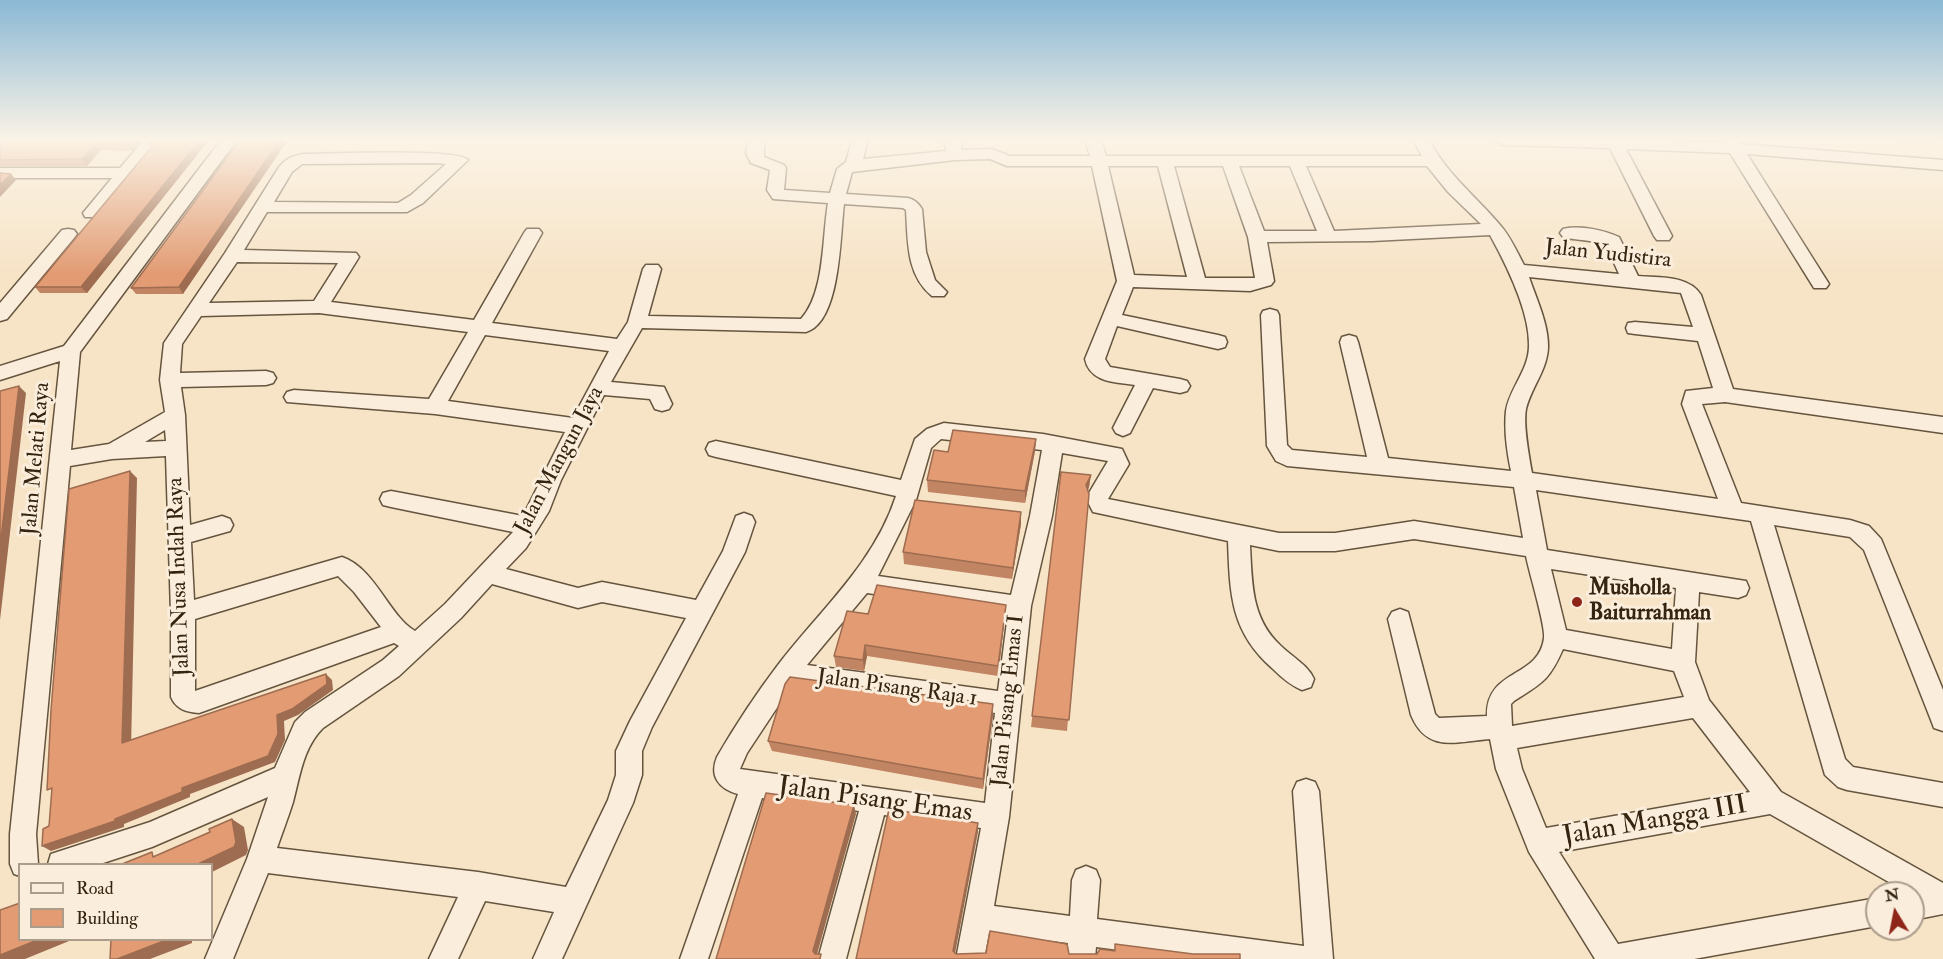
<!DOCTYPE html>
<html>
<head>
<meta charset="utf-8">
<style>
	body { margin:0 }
	#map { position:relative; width:1943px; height:959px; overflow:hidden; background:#f7e4c7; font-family:"IM FELL Double Pica",serif }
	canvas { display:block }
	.legend { position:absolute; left:18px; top:863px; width:195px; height:78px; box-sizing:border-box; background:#faeddb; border:2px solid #ab9d8a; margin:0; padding:8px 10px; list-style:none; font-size:18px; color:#342410 }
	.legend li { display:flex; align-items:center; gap:12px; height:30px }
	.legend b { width:30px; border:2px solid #ab9d8a }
	.north { position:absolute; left:1865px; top:881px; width:60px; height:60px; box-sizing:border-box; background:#faeddb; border:2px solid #ab9d8a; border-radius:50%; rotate:350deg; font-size:16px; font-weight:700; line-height:24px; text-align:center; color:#342410 }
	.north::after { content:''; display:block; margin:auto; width:21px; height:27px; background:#8f2418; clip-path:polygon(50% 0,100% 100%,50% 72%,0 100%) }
</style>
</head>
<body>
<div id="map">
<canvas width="1943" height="959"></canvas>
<ul class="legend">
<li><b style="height:8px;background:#faeddb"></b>Road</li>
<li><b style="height:16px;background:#e29b73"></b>Building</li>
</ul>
<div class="north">N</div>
</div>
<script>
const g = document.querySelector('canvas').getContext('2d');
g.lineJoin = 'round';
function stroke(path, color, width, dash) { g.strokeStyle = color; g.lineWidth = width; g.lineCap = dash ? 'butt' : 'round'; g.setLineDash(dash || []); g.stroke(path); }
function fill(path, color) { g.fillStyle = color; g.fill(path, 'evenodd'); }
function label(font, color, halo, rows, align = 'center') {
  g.font = font + ' "IM FELL Double Pica",serif'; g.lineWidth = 6; g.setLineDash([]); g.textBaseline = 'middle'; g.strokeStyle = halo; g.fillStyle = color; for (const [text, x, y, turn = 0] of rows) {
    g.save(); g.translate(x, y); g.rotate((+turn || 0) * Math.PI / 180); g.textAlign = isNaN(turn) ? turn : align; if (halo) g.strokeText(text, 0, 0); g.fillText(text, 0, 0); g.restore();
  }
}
const minor = new Path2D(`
	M144 140H160L97 217H85L83 213 112 178H0V168H120Z
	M221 140H237L80 352 71 450 109 444 165 412 160 380 164 343 225 253 279 167C287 158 291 157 302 154 325 154 459 148 468 160L423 203 407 212H267L244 250 356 253 359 257 331 302 474 320 524 233 527 229H539L542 233 492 323 617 339 628 322 643 269 646 265H658L661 269 648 316 801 319C825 293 822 238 828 203L773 199 767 190 770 170 751 163 746 153 748 140H764V157L784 165 786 168 784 190 830 193 837 169 846 162 852 140H868L863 159 946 151 944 140H960L962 150 992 149 1010 156H1090L1085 140H1101L1106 156H1422L1413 140H1429C1448 176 1475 195 1500 225 1510 236 1517 252 1524 265L1619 274 1606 245C1592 239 1577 241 1563 237L1560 233 1563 229C1580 225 1603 230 1619 237L1638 276C1659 278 1689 275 1701 295L1733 389 1943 417V433L1725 402 1702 404 1741 503 1850 520 1869 526 1881 539 1943 690V731L1934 728 1931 720 1864 550 1850 537 1774 525 1845 759 1853 767 1943 783V807L1847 790 1838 787 1825 775 1751 521 1536 490 1547 550 1746 581 1749 588 1746 595 1738 598 1699 592 1695 662 1709 700 1781 792 1943 883V914L1913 920V893H1908L1770 814 1559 852 1618 944 1877 898V926L1694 959H1595L1529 852 1496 769 1490 739C1455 742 1427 753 1411 715L1388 619 1392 612 1400 609 1408 612 1435 714 1439 718 1487 716C1486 668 1539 679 1544 638 1546 627 1529 572 1526 556L1414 539 1335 551H1279L1250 545C1252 583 1251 619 1281 646 1292 657 1308 665 1314 679L1311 687 1302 690C1290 685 1281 677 1272 668 1230 631 1230 593 1228 541L1093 512 1086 498 1108 461 1062 453 1052 516 1031 606 1009 817 994 906 1070 916 1072 880 1076 870 1086 866 1096 870 1100 880 1097 919 1304 946 1293 791 1297 782 1306 779 1315 782 1319 791 1333 959H1189L1096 947 1095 959H1067L1068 943 989 933 984 959H956L981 828 884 815 846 959H818L859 811 762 798 708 959H680L738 794C719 789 709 776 717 757 735 726 756 694 778 665 820 610 874 564 896 496L716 457 709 455 706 449 709 443 716 441 901 480 915 439 927 429 944 423 1043 434 1122 449 1129 464 1108 499 1279 533H1335L1414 521 1523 538 1514 487 1287 466 1276 461 1267 446 1261 315 1263 311 1270 309 1277 311 1279 315 1287 445 1292 450 1367 457 1340 342 1342 337 1349 335 1356 337 1358 342 1388 458 1511 471C1507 452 1504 430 1506 411 1509 389 1529 370 1529 346 1530 312 1506 264 1490 235L1372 241 1267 242 1274 281 1271 285 1250 291 1133 287 1122 315 1218 335 1225 337 1227 342 1225 347 1218 349 1117 326 1105 359 1110 367 1180 379 1187 381 1190 386 1187 391 1180 393 1153 388 1130 433 1123 436 1116 433 1113 428 1135 385C1116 382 1090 383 1085 359L1117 281 1092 166H1007L990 159 955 160 852 172 846 194 908 198C915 200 918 203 922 209L926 252 935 280 947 292 944 296H932C906 275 908 241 906 210L903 208 844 204C840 234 841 322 806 332L642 328 611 382 664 387 672 404 669 409 662 411 655 409 650 399 604 395 561 480 549 511 526 548 506 569 578 588 602 582 696 600 723 551 736 516 744 513 752 516 755 522 745 552 652 727 642 751V775L633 803 562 959H533L554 912 485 901 458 959H429L458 897 268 873 233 959H205L247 859 268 797 152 847 100 864H48L51 854 150 822 275 768 295 722 305 712 383 660 399 646 394 643 199 713C186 712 176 709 171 697V613L166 456 112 459 70 466 36 834 38 864H20V876L14 874 10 864V834L60 361 0 380V366L64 346ZM302 164 436 163 446 164 411 195 398 203 274 202 292 172ZM1108 166H1158L1187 277 1134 275ZM1174 166H1223L1248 237 1255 278H1205ZM1239 166H1290L1317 231H1264ZM1306 166H1427L1448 192 1481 224 1334 231ZM237 262 338 263 314 301 209 303ZM1529 277 1681 293 1693 327 1635 322 1628 323 1626 328 1628 333 1635 334 1698 341 1713 388 1686 391 1682 404 1718 499 1532 473C1529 456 1523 425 1526 409 1531 388 1547 370 1548 348 1549 325 1536 298 1529 277ZM319 313 468 332 429 399 294 390 287 392 284 397 287 402 435 414 565 432 523 516 391 491 383 493 380 499 383 505 391 507 513 532 445 604 415 631C389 616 375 568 342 557L194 600 191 542 230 531 233 525 230 519 222 516 190 525 185 415 181 387 266 385 273 383 276 378 273 373 266 371 180 373 182 344 201 316ZM485 335 609 351 573 418 448 401ZM165 430 166 441 145 442ZM941 439 1042 450 1030 516 1011 595 878 576 916 500 931 448ZM1551 569 1676 588 1672 649 1566 630ZM338 576 354 592 381 627 195 691V619ZM492 584 578 608 602 602 686 618 630 721 616 751V775L608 800 566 887 478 872 277 848C282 833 288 818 293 802 300 776 303 748 323 728L399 676 461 618ZM867 593 1008 614 998 691 807 665ZM1563 649 1674 671 1684 697 1512 726 1511 704 1514 701C1542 683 1549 681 1563 649ZM792 685 995 713 985 803 740 769 747 753ZM1693 718 1750 792 1546 828 1522 769 1517 748Z
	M1494 140H1640L1724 143V140H1738L1741 144 1943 160V170L1747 154 1829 284 1826 288H1814L1730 153 1626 149 1672 236 1669 240H1657L1654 236 1610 148 1502 145Z
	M68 229 74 230 77 234 74 238 7 319 0 321V303L62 230Z`);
const wall = new Path2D(`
	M0 140H142L132 151 101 150 87 166H0Z
	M153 140H209L87 293H40L35 287 152 147 150 144Z
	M240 140 183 294H136L131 288Z
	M1897 140H1943V141L1899 142Z
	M1036 439 1035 451 1025 503 928 492 927 480 948 452Z
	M1061 472 1091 475 1089 487 1088 490 1067 731 1031 727Z
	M1021 524 1012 579 904 564 903 552Z
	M1006 605 1005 616 998 676 867 656 864 671 836 667 834 656 868 614Z
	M993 704V715L983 789 772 751 768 741Z`);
const shadedWall = new Path2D(`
	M131 140H142L132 151 127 144Z
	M200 140H209L87 293 81 287Z
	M280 140H288L183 294 179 287Z
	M96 144 101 150 87 166 82 159Z
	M11 174 16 180 0 197V185Z
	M19 386 26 393 0 620V547Z
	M1036 439 1035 451 1025 503V491Z
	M130 471 137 478 131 749 122 743Z
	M1091 475 1089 487 1084 497 1086 485Z
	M1021 512V524L1012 579 1013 568Z
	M1006 605 1005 616 998 676V666Z
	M865 645 867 656 864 671 863 660Z
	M326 674 332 680 333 690 298 715 284 721 285 740 275 762 190 794V797L124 824V827L51 851 42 846 115 819 182 788 277 715Z
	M993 704V715L983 789V779Z
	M854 805 856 814 816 958 813 951Z
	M232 819 244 827 248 850 246 855 212 872V864H198Z
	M978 823V832L954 959 953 951Z
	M40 939H74L25 959H0V955Z
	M169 939H192V943L150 959H117Z`);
const building = new Path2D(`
	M0 140H131L127 144H96L82 159 0 160Z
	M153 140H200L81 287H35L154 144H150Z
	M240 140H280L179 287 131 288Z
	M0 173 11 174 0 185Z
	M19 386 0 547V391Z
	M953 430 1036 439 1025 491 927 480 934 450 948 452Z
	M130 471 122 743 326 674 327 684 292 709 277 715 278 734 268 756 182 788V792L115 819V821L42 846 43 829 49 826 52 788 47 790 51 710 69 489Z
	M1061 472 1091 475 1086 485 1089 494 1069 720 1032 716Z
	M915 500 1021 512 1013 568 903 552Z
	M877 585 1006 605 998 666 865 645 863 660 834 656 847 611 868 614Z
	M790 677 993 704 983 779 768 741 785 684Z
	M766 793 854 805 813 951 815 954H821L820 959H716Z
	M889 809 978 823 953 951 956 954 986 953 990 931 1067 944 1069 954H1097L1100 949 1115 951V944L1193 954H1240V959H856Z
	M232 819 236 842 234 847 198 864H122L152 852 153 857 210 832 209 829Z
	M20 903V939H40L0 955V910Z
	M111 939H169L117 959H110Z`);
const markers = [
	[1577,602,6,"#8f2418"]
];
const streetNames = [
	["Jalan Yudistira",1608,255,6],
	["Jalan Melati Raya",37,459,-85],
	["Jalan Mangun Jaya",560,461,-62],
	["Jalan Nusa Indah Raya",180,577,-92],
	["Jalan Pisang Raja 1",897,689,8],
	["Jalan Pisang Emas I",1009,701,-84]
];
const poiNames = [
	["Musholla",1589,589],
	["Baiturrahman",1589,614]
];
const nearStreetnames = [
	["Jalan Pisang Emas",875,801,8],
	["Jalan Mangga III",1655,822,-10]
];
stroke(minor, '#65543e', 3);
fill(minor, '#faeddb');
fill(wall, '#c28563');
fill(shadedWall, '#9e6c50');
fill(building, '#e29b73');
stroke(building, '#9e6c50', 1.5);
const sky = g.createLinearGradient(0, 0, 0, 274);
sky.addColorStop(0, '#8ab8d5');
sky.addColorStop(0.51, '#fbf3e6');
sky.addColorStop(1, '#fbf3e600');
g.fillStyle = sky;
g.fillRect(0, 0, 1943, 274);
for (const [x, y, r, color] of markers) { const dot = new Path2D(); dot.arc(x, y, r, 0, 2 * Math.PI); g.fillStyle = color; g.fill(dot); stroke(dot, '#faeddb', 2); }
label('22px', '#342410', '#faeddb', streetNames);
label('bold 22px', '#342410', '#faeddb', poiNames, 'left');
label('27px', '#342410', '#faeddb', nearStreetnames);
</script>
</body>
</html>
